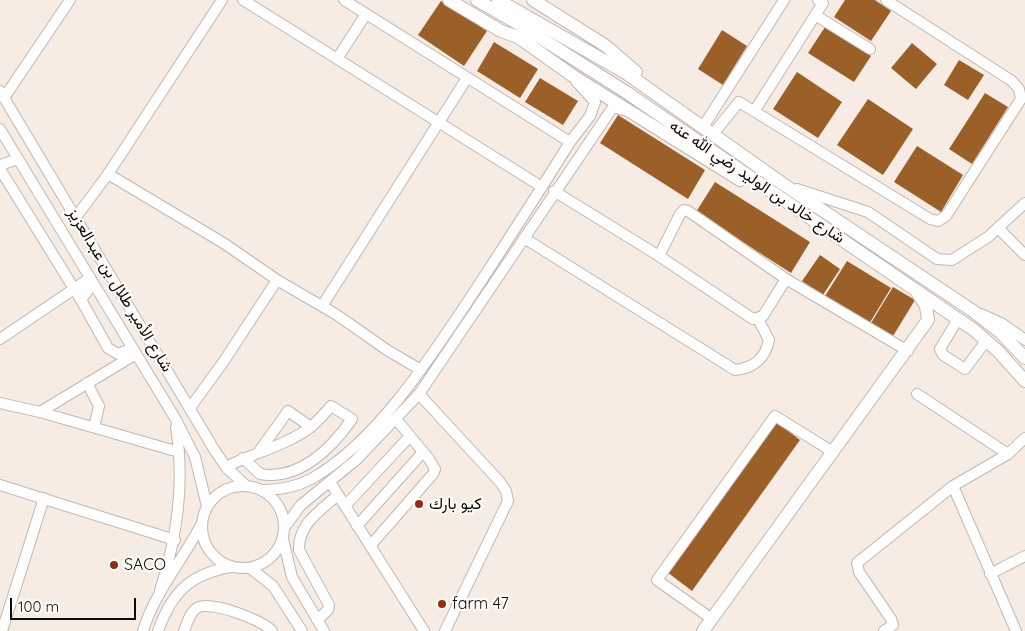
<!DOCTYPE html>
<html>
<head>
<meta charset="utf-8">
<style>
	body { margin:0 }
	#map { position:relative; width:1025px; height:631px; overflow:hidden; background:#f6ece4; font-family:Quicksand,sans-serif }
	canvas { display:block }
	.scale { position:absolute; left:10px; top:598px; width:126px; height:22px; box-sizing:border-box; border:2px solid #0e0b09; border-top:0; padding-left:6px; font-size:15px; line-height:18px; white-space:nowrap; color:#0e0b09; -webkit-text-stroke:4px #fffbf7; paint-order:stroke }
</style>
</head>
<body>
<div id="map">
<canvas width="1025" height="631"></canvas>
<div class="scale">100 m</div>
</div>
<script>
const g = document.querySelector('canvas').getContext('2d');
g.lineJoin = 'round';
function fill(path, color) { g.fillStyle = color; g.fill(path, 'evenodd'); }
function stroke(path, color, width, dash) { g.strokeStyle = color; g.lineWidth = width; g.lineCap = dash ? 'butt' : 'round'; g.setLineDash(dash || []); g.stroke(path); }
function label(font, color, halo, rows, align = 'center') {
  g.font = font + ' Quicksand,Vazirmatn,sans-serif'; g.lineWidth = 4.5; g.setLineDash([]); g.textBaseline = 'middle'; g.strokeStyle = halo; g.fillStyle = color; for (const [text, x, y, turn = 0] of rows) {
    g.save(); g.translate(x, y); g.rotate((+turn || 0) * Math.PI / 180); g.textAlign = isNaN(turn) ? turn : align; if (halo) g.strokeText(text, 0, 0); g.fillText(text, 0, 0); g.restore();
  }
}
const building = new Path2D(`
	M845 0H875L891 11 871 41 834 17Z
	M441 1 487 31 464 66 418 35Z
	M825 27 871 56 854 82 808 53Z
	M722 30 747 46 723 85 698 69Z
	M494 42 538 69 520 98 477 71Z
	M912 43 937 64 916 89 891 68Z
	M959 60 984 75 968 100 944 85Z
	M797 72 842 102 818 138 773 109Z
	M540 78 578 101 563 125 525 102Z
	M985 93 1008 107 972 164 949 149Z
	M868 99 913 129 883 175 837 145Z
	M618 115 705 170 688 199 600 143Z
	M917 146 963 175 941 212 894 182Z
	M715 182 810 242 791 273 696 212Z
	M820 255 840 269 823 295 802 281Z
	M847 261 891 288 869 324 825 296Z
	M893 287 915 300 893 336 871 323Z
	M775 421 800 440 692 591 667 572Z`);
const minor = new Path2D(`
	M243 0 542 187
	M344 0 570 142
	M815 15 870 49
	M337 59 366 14
	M0 91 215 451 226 467 245 485
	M4 98 70 0
	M755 110 823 3 818 0
	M703 127 784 0
	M0 129 175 418 195 457 207 506
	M713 134 739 102 930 219 938 221 946 216 1021 99 1019 89 1012 81 886 0
	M0 165 18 159
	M0 169 81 300
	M108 174 222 0
	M797 189 868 212 937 259 952 260 988 237 1025 203
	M554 191 659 256 753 319 763 316 786 279
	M76 217 108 174 225 244 277 280
	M998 228 1025 255
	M524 238 735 370C754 368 765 359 769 340L758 319
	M659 256 680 214 684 210 688 211 786 279 908 351
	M93 283 81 300 108 348 118 354 132 348
	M322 306 467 78
	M981 314 1003 324 1025 340
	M958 319 940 349 943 355 965 369 986 341
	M0 339 90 278
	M87 383 99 406 94 427
	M419 394 500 482 506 491 508 501 445 631
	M917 394 1008 454
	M0 403 40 412 179 452
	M190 408 224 361 277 280 337 315 387 350 421 370
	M40 412 136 354
	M260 450 288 411 311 427
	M226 467C253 453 288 445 312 426 319 420 325 413 331 406L352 419C332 448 299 481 260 474L243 458
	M330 482 424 631
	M0 485 175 540
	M202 527a41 41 0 1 1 82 0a41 41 0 1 1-82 0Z
	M953 486 1016 631
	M264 490C281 490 296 487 311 479 379 441 436 349 478 286 509 238 540 191 570 142L590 116 595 102 576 81
	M345 506 410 436
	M357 526 423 452
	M284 528 301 505 356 460 419 394 613 107 623 110
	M283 539 292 577 324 631
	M370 546 433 474 435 469 429 459 396 419
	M250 568 273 586 302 631
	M990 574 1025 556
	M160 591C177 537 185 484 176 427
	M712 619 657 580 775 416 833 452
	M317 620 328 610 329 605 299 550C298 524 320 511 338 495
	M2 631 44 498
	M143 631C155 592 182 561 201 525
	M158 631C172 592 190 574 231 567
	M184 631C187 623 190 612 197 608 210 600 263 620 272 631
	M884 631 893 625 891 619 859 572 857 563 953 486 1008 454 1025 438`);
const major = new Path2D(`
	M449 0 501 31 518 37 573 76 740 180
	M477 0 517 23 626 92 974 330 998 351 1025 381
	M498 0 626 73 783 184 973 311 1000 332 1025 358
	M533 0 606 46 636 72
	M703 631 928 320 926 306 918 294`);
const markers = [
	[419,504,5,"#942c11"],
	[114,565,5,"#942c11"],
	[442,604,5,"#942c11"]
];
const streetNames = [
	["شارع خالد بن الوليد رضي الله عنه",757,182,34],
	["شارع الأمير طلال بن عبدالعزيز",120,290,59]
];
const poiNames = [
	["كيو بارك",429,504],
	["SACO",124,565],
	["farm 47",452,604]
];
fill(building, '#9b6028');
stroke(minor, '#c1b7b0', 12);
stroke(major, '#c1b7b0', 14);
stroke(minor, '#fff', 10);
stroke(major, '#fff', 12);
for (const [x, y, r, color] of markers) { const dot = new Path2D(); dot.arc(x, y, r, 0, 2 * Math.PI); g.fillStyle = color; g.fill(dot); stroke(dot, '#fffbf7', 2); }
label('16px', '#0e0b09', '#fffbf7', streetNames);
label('16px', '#0e0b09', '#fffbf7', poiNames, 'left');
</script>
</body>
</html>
